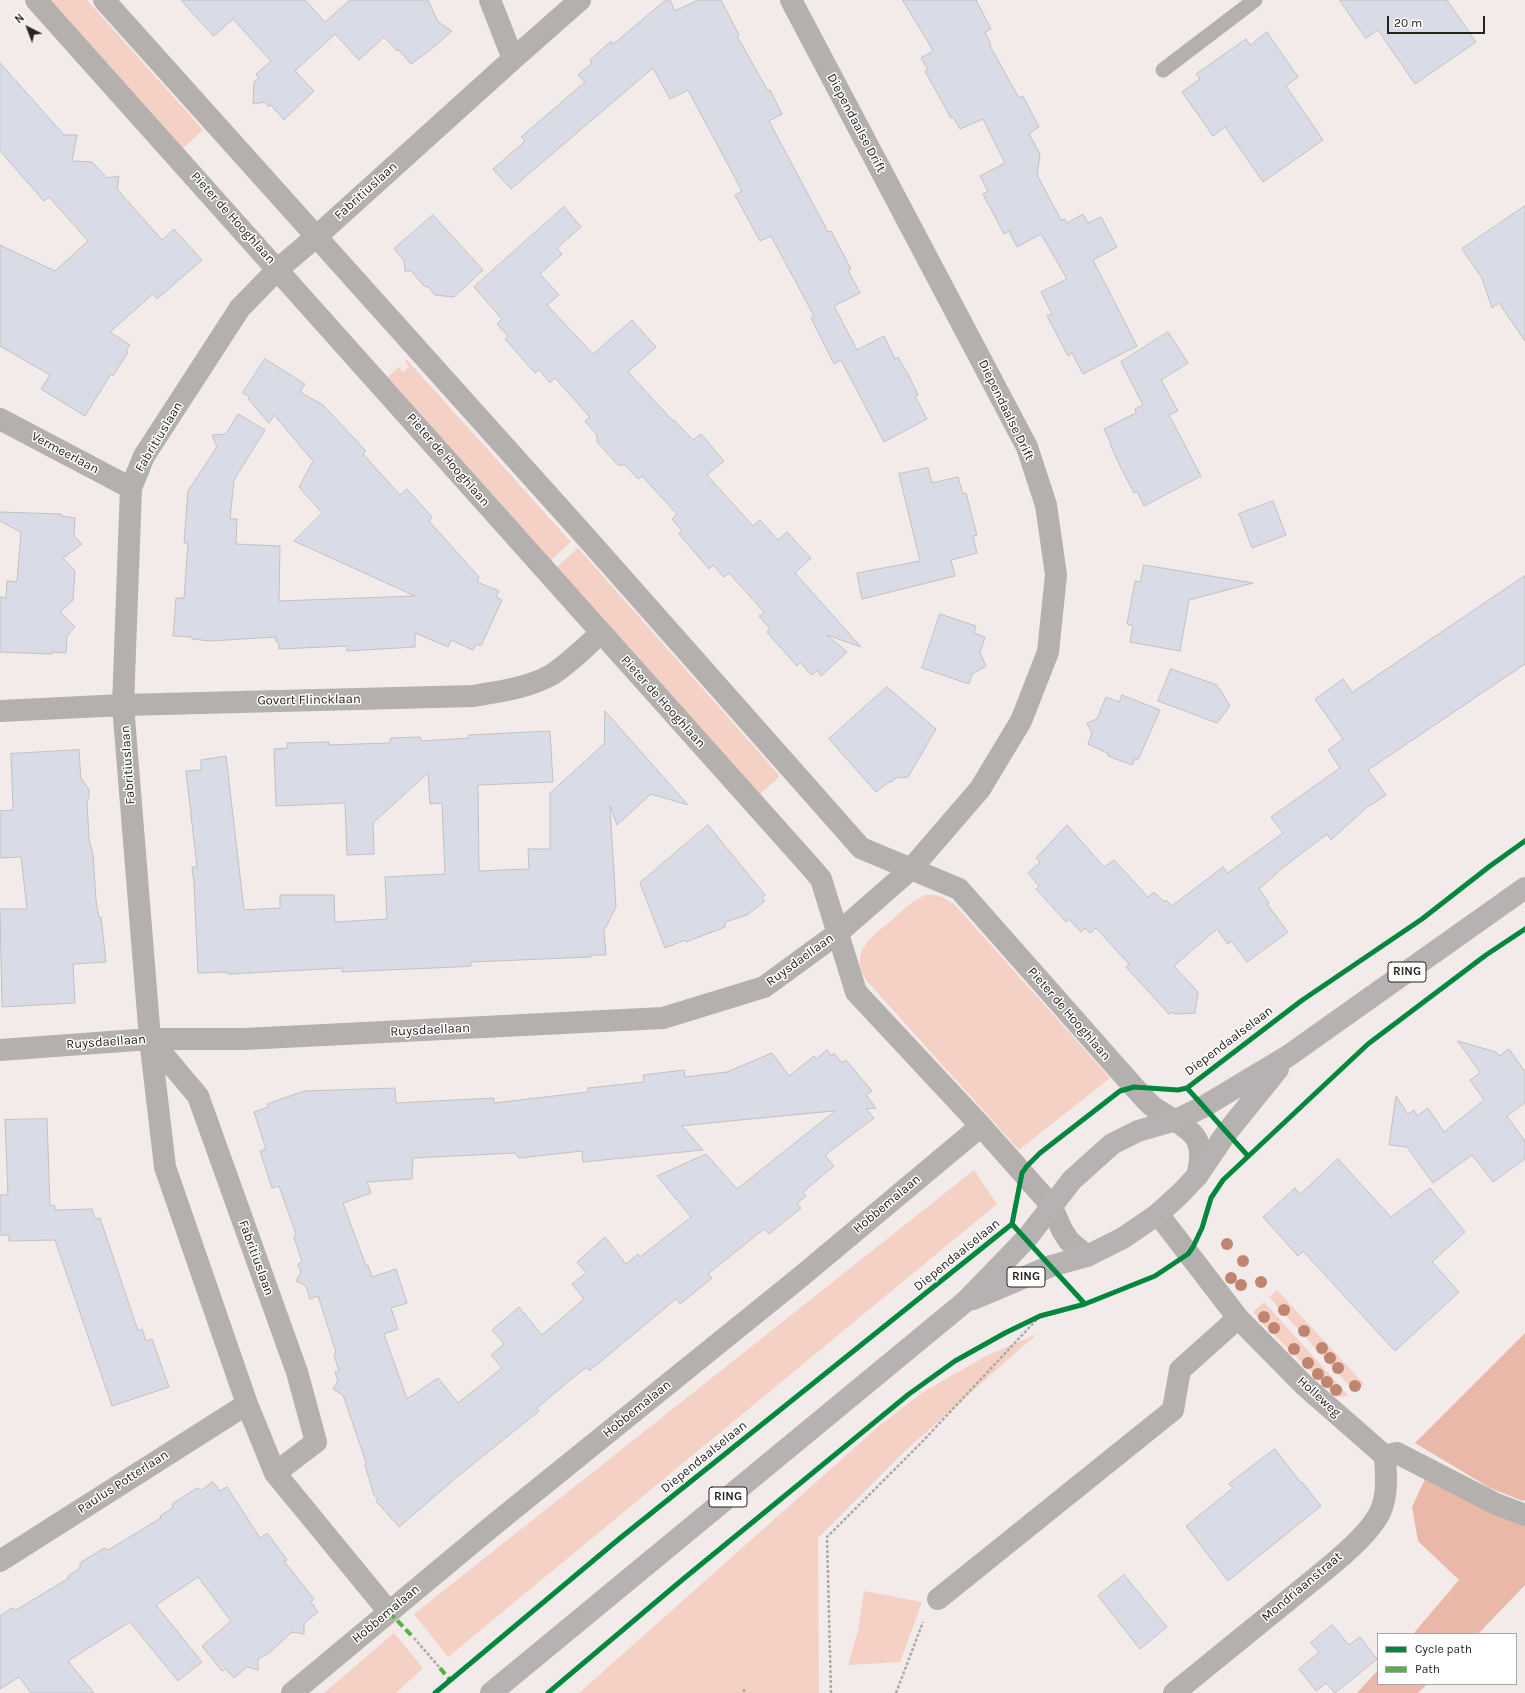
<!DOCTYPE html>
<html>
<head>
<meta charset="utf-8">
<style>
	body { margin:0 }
	#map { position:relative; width:1525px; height:1693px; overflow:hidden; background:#f2ebea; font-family:Karla,sans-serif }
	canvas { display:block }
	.legend { position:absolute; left:1377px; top:1633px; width:140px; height:52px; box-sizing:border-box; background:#fff; border:1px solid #a8a7a6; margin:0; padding:5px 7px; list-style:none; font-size:12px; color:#262220 }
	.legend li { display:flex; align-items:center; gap:8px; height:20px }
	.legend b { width:20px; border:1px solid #a8a7a6 }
	.north { position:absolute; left:8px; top:8px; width:40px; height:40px; -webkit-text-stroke:3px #fff; paint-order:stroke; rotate:318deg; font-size:11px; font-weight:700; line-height:16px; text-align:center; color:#262220 }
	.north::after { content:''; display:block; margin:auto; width:14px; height:18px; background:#262220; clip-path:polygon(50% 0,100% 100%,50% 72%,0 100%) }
	.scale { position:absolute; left:1387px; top:16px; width:98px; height:18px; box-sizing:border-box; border:2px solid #262220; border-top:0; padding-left:5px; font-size:12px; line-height:14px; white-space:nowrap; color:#262220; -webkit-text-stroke:3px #fff; paint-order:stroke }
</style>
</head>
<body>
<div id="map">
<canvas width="1525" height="1693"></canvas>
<ul class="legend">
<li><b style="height:5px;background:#00873e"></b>Cycle path</li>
<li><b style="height:5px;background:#56b145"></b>Path</li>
</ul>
<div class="north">N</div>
<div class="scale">20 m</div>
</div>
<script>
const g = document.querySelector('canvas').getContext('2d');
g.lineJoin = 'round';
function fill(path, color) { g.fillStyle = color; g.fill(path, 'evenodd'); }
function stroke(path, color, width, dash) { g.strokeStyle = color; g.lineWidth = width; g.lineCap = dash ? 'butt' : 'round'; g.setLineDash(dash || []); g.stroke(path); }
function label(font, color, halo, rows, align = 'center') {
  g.font = font + ' Karla,sans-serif'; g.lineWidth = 3; g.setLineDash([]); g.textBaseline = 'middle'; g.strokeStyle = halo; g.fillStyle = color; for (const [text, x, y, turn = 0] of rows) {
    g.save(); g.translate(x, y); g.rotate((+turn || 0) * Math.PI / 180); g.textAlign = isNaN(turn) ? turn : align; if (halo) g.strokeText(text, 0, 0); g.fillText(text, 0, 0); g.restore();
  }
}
const green = new Path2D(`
	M50 0H87L203 130 183 148Z
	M407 360 571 542 551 560 388 377 399 367 403 372 409 367 405 362Z
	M578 548 780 776 760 794 557 567Z
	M925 895C937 894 945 897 955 905L1110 1078 1019 1150 867 981C847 952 873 936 893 919 903 910 912 901 925 895Z
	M974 1170 997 1204 448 1657 414 1614Z
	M1277 1290 1364 1384 1355 1392 1269 1297Z
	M1264 1302 1349 1396 1341 1397 1334 1394 1263 1324 1253 1312Z
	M1037 1334 905 1451 818 1538 819 1693H579L879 1426 923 1392 988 1355Z
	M864 1591 922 1602 900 1662 848 1665 858 1631Z
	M394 1633 423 1668 396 1693H324Z`);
const forest = new Path2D(`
	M1525 1333V1500L1523 1501 1490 1488 1415 1443Z
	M1425 1479 1525 1524V1585L1478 1634H1413L1459 1580 1418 1541 1412 1507Z
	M1378 1670V1684H1427L1418 1693H1357Z`);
const building = new Path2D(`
	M181 0H305L325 22 350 0H428L438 22 452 31 429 51 411 64 399 50 397 51 384 37 359 60 335 34 295 71 314 91 284 120 271 105 269 107 265 102 253 104 254 82 259 78 256 74 271 61 233 19 214 36Z
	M666 0H670L675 11 698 0H721L739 35 737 36 768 91 770 90 782 114 769 121 828 232 831 231 851 269 848 270 860 293 834 306 857 350 884 336 895 359 898 357 909 376 918 395 915 396 927 419 884 442 841 360 834 364 811 318 814 316 771 236 760 241 735 195 742 191 688 90 670 99 653 68 511 189 493 169 525 141 521 137 585 82 578 75 592 63 590 60 611 41 613 44Z
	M903 0H976L991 29 985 32 991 45 990 46 1019 98 1023 96 1039 127 1029 134 1040 154 1037 175 1061 220 1065 219 1067 223 1083 214 1088 223 1101 217 1117 247 1093 260 1137 346 1083 374 1072 353 1068 356 1047 316 1052 314 1041 292 1067 279 1041 234 1017 247 1009 231 1004 234 983 194 988 191 980 176 1005 163 983 119 960 129 953 117 951 118 925 71 928 70 921 58 933 51Z
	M1340 0H1447L1476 42 1415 84 1378 30 1366 38Z
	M1267 32 1298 77 1286 86 1323 140 1263 182 1225 127 1213 136 1182 92 1200 79 1196 74 1246 39 1250 45Z
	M0 63 64 135H77L72 161 92 162 107 178 119 176 117 189 162 240 174 229 202 260 157 299 153 294 110 332 130 345 126 350 128 352 113 376 111 374 85 416 41 389 50 375 0 346V245L55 271 88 241 49 197 44 201 0 151Z
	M1525 206V341L1499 303 1492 308 1482 278 1462 249Z
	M564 207 581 227 557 248 562 254 540 274 559 295 547 305 593 354 632 320 656 347 628 372 673 421 674 420 693 440 701 434 724 461 707 475 753 526 760 520 778 540 787 532 811 558 795 573 861 647 827 635 847 652 821 676 817 671 811 675 800 662 797 666 767 632 770 629 759 616 764 612 729 573 724 577 713 565 709 569 679 534 682 531 672 519 677 514 642 476 638 479 625 465H618L597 442V435L585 421 590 417 555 378 550 383 539 370 535 373 505 339 508 336 497 324 502 319 474 287Z
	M433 215 483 270 454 297 435 295 428 287 424 286 411 271H405L404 260 394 249Z
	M1168 332 1188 363 1161 380 1178 411 1169 415 1201 476 1144 506 1137 491 1134 493 1121 468 1110 444H1111L1104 429 1136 413 1135 409 1143 405 1121 362Z
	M265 359 305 384 300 392 323 405 366 451 363 454 400 495 407 489 432 517 429 521 479 577 477 582 499 591 496 597 502 600 481 646 476 644 473 650 451 640 448 647 415 633V647L347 651V646L279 649V642H276V637L210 641 192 639V637L173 636 176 598H184L188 543H184L188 491 217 447 212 435 226 434 238 414 265 430 234 480 230 519H237L236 544 280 546 279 601 415 596 294 541 322 513 299 487 313 461 274 415 269 423 248 399 250 397 243 393Z
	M928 468 932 483 958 477 963 494 966 493 977 535 973 536 977 553 951 560 955 576 862 599 857 573 920 561 899 474Z
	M1273 501 1286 535 1252 548 1239 514Z
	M0 512 61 514V516L75 518 74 536 82 544 63 558 75 571 73 600 60 612 75 627 67 636 66 653 52 652V654L0 652V597L6 598 7 581 17 582 21 532 0 521Z
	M1144 565 1253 583 1189 600 1180 651 1130 642 1133 626 1127 624 1135 581 1140 582Z
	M1525 576V664L1368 770 1386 795 1366 808 1331 840 1327 834 1285 866 1259 889 1269 903 1267 904 1288 932 1247 962 1231 941 1228 944 1217 929 1174 966 1198 992 1195 1013 1174 1014 1172 1012 1169 1014 1126 967 1129 964 1096 928 1090 933 1085 928 1081 932 1069 919 1066 922 1036 889 1039 886 1028 873 1040 862 1036 858 1067 825 1104 867 1114 860 1148 897 1153 893H1155L1164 902 1166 900 1172 906 1223 867 1228 873 1283 833 1271 817 1340 768 1328 750 1343 739 1315 699 1343 679 1352 692Z
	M940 614 976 626 974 633 985 637 980 653 986 666 972 674 969 684 922 668Z
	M1171 669 1217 685 1230 706 1217 723 1158 701Z
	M887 687 936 729 908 777 895 778 892 782H889L876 792 829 739Z
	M1122 695 1160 710 1138 760 1135 759 1132 765 1108 756 1109 754 1088 744 1092 733 1087 723 1097 719 1106 697 1119 702Z
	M605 711 688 805 651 794 617 825 610 806 616 907 604 931 606 955H591V957L471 962V966L456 967 342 972V968L230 974 226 973V972L198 973 194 883 192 867H197L186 771 201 770V760L226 756 244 910 280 908V895H334L335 922 387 919 385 877 445 874 442 803 430 804 428 773 373 823 374 854 347 855 345 803 276 806 274 749 288 748 287 743 329 742V745L389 743 391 738 420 737 422 741 469 738V735L550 731 553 782 478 785 479 871 529 869 528 849H550V793L604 744Z
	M79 750 81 780 82 779 89 790V797L87 802 89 839 93 855 96 900 99 918 101 917 106 962 73 964 75 1003 2 1007 0 909H27L21 857 0 858V811L13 810 11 754Z
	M708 825 765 895 762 897 765 901 747 915 725 922V927L686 942 685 940 665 948 640 883Z
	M1458 1041 1496 1052 1499 1056 1509 1049 1525 1072V1103L1507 1116 1525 1141V1159L1493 1182 1472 1155 1433 1183 1407 1147 1389 1145 1396 1096 1408 1114 1414 1110 1417 1116 1428 1108 1444 1132 1484 1100 1470 1080 1480 1073Z
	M827 1050 832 1056 834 1053 842 1063 846 1060 872 1091 866 1095 876 1108 866 1109 874 1118 825 1155 834 1166 803 1192 806 1196 797 1203 801 1208 769 1234 764 1229 708 1274 712 1278 680 1304 676 1299 589 1371 587 1367 575 1376 537 1408 539 1411 457 1477 399 1527 376 1501 378 1499 374 1495 365 1465 366 1462 343 1395 333 1389 338 1381 335 1372 339 1371 334 1355 336 1352 318 1296 310 1299 306 1286 296 1281 301 1272 298 1264 302 1262 294 1237 296 1234 279 1186 272 1188 260 1151 266 1149 254 1112 268 1107 267 1104 304 1091 395 1088 396 1103 494 1098V1103L588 1092V1088L644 1082 643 1075 684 1070 685 1077 727 1072 772 1053 789 1076 814 1056 816 1059ZM835 1111 737 1189 706 1154 657 1176 691 1217 640 1257 638 1254 626 1264 605 1237 577 1262 586 1273 572 1284 584 1299 542 1335 519 1307 492 1330 504 1344 491 1355 502 1368 458 1403 438 1378 407 1399 384 1334 398 1329 391 1308 407 1303 396 1269 372 1277 368 1265 366 1266 343 1203 371 1193 367 1182 412 1179 413 1158 515 1153 519 1158 582 1151 583 1162 703 1150 682 1126Z
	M47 1119 50 1205 55 1206V1210L92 1209 95 1219 100 1218 138 1331 142 1329 146 1341 152 1339 169 1387 112 1406 55 1240 9 1241V1235H0V1195H8L5 1120Z
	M1338 1159 1391 1217 1430 1188 1465 1232 1432 1262 1459 1292 1395 1351 1303 1251 1298 1256 1263 1217 1295 1188 1300 1194Z
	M1275 1449 1301 1483 1302 1482 1321 1506 1228 1581 1186 1526 1233 1488 1229 1484Z
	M213 1482 220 1491 227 1487 260 1538 267 1533 287 1560 284 1561 314 1599 311 1602 318 1612 304 1623V1634L292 1632 269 1653 258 1659V1670L247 1667 234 1678 226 1669 222 1671 202 1646 231 1621 198 1577 156 1605 202 1662 178 1681 130 1622 68 1661 94 1693H31L19 1677 0 1689V1616L12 1608 16 1610 69 1578 68 1576 80 1568V1563L104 1548 108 1550 161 1518 160 1516 173 1508 172 1504 197 1488 201 1490Z
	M1124 1575 1167 1627 1140 1649 1098 1596Z
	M1332 1625 1349 1645 1360 1637 1377 1659 1335 1693 1326 1683 1316 1691 1299 1669 1319 1652 1311 1643Z`);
const path = new Path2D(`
	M414 1638 440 1668
	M744 1689V1693
	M831 1693 827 1537 921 1443 1040 1316
	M896 1693 923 1622`);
const lane = new Path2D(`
	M1163 70 1255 0`);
const street = new Path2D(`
	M36 0C295 287 550 578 809 865L821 879 856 992 981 1126 1051 1205 1062 1230 1069 1241 1087 1256
	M104 0 585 536 861 848 959 889 1134 1087C1141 1094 1148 1104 1156 1109 1186 1129 1209 1132 1197 1176
	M490 0 513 59
	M0 419 131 488
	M0 711 123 705 474 696C500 691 528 688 551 675 569 664 585 647 601 633
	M150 1039 198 1096 297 1372 316 1442 275 1473
	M0 1050 150 1039H244L663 1018 764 987 838 933 911 869 980 789 1021 721 1048 652 1056 575 1046 505 1027 447 791 0
	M1158 1214 1238 1318 1305 1386 1385 1456
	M1385 1456 1397 1453 1496 1504 1525 1515
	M0 1561 247 1404
	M938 1599 1173 1410 1180 1370 1238 1318
	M389 1612 275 1473 247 1404 165 1167 150 1039 123 705 131 488 144 456 240 308 278 269 317 236 513 59 580 0
	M292 1693 496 1523 798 1279 981 1126
	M1174 1693C1215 1660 1256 1626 1297 1593 1320 1574 1370 1537 1381 1510 1388 1493 1386 1474 1385 1456`);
const primary = new Path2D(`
	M973 1299 1051 1266 1087 1256 1123 1238 1158 1214 1180 1194 1197 1176 1227 1132 1278 1069
	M491 1693 966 1301 1027 1238 1072 1180 1112 1144 1138 1131 1176 1120 1203 1107 1288 1056 1525 888`);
const quiet = new Path2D(`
	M389 1612 414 1638
	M440 1668 450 1680`);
const cycleway = new Path2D(`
	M1187 1088 1248 1156
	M1012 1224 1085 1304
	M435 1693 619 1539 1012 1224 1022 1173 1027 1166 1040 1153 1120 1091 1134 1087 1178 1090 1187 1088 1301 1001 1422 919 1490 866 1525 841
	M548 1693 682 1580 909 1394 955 1361 1005 1333 1040 1316 1085 1304 1155 1276 1188 1254 1193 1247 1202 1228 1211 1198 1223 1180 1368 1044 1486 955 1525 929`);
const trees = [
	[1227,1244],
	[1243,1261],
	[1231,1278],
	[1261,1282],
	[1241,1285],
	[1284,1310],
	[1264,1317],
	[1274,1328],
	[1304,1331],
	[1322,1348],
	[1294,1349],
	[1330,1358],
	[1308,1363],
	[1338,1368],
	[1318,1374],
	[1327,1382],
	[1355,1386],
	[1336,1390]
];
const shields = [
	[1407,972,38],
	[1026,1277,38],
	[728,1497,38]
];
const shieldNames = [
	["RING",1407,972],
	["RING",1026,1277],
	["RING",728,1497]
];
const streetNames = [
	["Diependaalse Drift",856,123,62],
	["Fabritiuslaan",366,191,-42],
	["Pieter de Hooghlaan",233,218,48],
	["Diependaalse Drift",1006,410,64],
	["Fabritiuslaan",159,437,-59],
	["Vermeerlaan",65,453,28],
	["Pieter de Hooghlaan",448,460,49],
	["Govert Flincklaan",309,700,-1],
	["Pieter de Hooghlaan",663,702,48],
	["Fabritiuslaan",128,765,-94],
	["Ruysdaellaan",800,960,-36],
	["Pieter de Hooghlaan",1069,1014,49],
	["Ruysdaellaan",430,1030,-3],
	["Diependaalselaan",1229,1041,-37],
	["Ruysdaellaan",106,1042,-4],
	["Hobbemalaan",887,1204,-40],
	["Diependaalselaan",957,1255,-39],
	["Fabritiuslaan",256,1258,70],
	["Holleweg",1319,1397,42],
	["Hobbemalaan",637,1409,-39],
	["Diependaalselaan",704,1457,-39],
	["Paulus Potterlaan",123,1482,-33],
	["Mondriaanstraat",1302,1587,-40],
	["Hobbemalaan",386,1614,-40]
];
fill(green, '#f5d0c5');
fill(forest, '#eab8a9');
fill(building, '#d9dbe6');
stroke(building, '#c2c0c1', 1);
stroke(path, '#acaaa9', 2.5, [3, 2]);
stroke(lane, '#b3b0ae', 15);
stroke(street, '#b3b0ae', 22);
stroke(primary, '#b6b2b1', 22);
stroke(quiet, '#56b145', 4, [8, 4]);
stroke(cycleway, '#00873e', 5);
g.fillStyle = '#bf8571';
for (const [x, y] of trees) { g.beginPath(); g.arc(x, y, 6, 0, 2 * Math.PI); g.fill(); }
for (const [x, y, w] of shields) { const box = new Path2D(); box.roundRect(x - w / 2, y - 10, w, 20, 3); g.fillStyle = '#fff'; g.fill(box); stroke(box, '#262220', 1); }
label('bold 12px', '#262220', null, shieldNames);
label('13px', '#262220', '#fff', streetNames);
</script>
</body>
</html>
